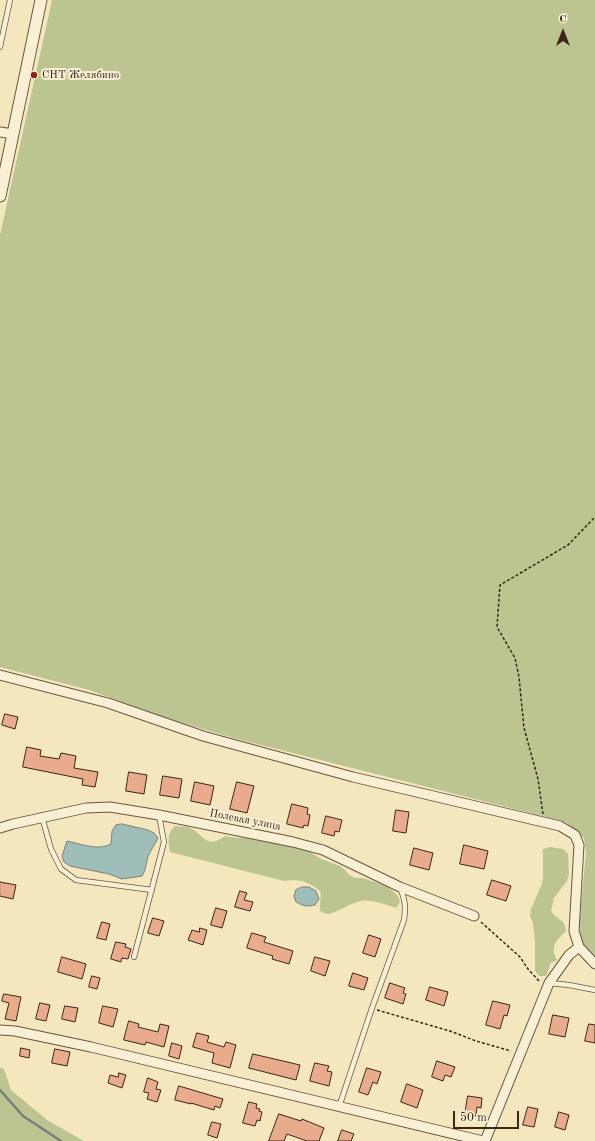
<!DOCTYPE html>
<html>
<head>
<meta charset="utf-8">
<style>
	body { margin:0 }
	#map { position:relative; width:595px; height:1141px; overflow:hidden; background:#f4e7be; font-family:"Old Standard TT",serif }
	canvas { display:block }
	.north { position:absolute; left:543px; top:12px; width:40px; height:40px; -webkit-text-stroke:3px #f8efd5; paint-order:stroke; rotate:0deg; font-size:11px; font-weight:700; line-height:16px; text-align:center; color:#3a2517 }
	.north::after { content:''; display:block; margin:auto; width:14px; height:18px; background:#3a2517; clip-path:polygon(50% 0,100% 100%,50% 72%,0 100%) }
	.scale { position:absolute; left:453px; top:1111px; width:66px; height:18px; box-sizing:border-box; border:2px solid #3a2517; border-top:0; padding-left:5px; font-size:12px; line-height:14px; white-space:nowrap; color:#3a2517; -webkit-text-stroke:3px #f8efd5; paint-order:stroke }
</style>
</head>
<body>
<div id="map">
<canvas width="595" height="1141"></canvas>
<div class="north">С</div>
<div class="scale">50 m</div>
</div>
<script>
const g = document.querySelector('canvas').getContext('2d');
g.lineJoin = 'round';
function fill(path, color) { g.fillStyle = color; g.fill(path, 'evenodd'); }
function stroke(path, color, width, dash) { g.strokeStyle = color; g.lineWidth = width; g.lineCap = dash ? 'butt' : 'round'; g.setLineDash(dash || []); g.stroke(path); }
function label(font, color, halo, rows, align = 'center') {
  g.font = font + ' "Old Standard TT",serif'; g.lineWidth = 4; g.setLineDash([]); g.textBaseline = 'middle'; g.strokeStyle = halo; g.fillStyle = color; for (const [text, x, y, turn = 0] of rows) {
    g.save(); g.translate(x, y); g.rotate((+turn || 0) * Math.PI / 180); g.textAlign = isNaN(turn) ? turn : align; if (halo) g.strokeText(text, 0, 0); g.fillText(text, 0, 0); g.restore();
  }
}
const green = new Path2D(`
	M52 0H595V958L583 946 579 928 586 852 584 838 566 822 237 739 172 720 89 690 0 667V235Z
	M175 826C179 827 184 826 188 827 203 832 205 851 225 836L238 838 252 837 309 851 321 859 340 866 345 870 349 875 355 878H362L375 882 388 887 398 896 400 902 396 908C386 905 372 899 361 901 352 902 333 915 326 914 324 913 322 912 320 911 319 904 322 898 320 891 307 881 300 879 284 881L170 852C168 842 167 833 175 826Z
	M550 847 563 849 568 854 569 874 567 881 554 898 551 911C557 920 565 919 566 931 557 940 549 946 557 960L551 963 546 976H539L535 971V943L533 923 530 916 531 909 542 884 543 877V849Z
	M0 1068 4 1069 11 1090 47 1120 84 1141H0Z`);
const water = new Path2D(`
	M122 824 148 830 154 833 158 838 148 856 145 870 142 876 122 879 109 874 70 866 64 862 62 856 67 841C81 844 98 851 111 844L112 831 116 825Z
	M302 887H309L316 891 319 899 315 905C307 907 303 906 296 902L294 896 296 890Z`);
const stream = new Path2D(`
	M0 1090 23 1116 61 1141`);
const building = new Path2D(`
	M5 714 18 717 15 729 2 725Z
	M27 747 41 750 40 756 59 759 61 753 76 756 74 768 98 772 95 787 82 785 83 779 23 767Z
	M129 772 147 775 144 794 126 791Z
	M163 776 182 779 179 798 160 795Z
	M195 782 214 786 210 805 191 801Z
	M237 782 254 786 247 813 230 809Z
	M292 804 308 808 307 814 310 815 308 826 304 825 303 828 287 824Z
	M396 810 409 812 406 833 393 831Z
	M326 816 342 820 339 832 335 831 334 836 322 833Z
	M464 845 488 851 484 869 460 864Z
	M414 848 433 853 429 870 410 865Z
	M492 880 511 886 506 901 487 895Z
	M0 882 16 885 13 899 0 896Z
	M240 891 247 893 244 900 253 902 250 911 235 907Z
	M216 908 227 911 222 928 211 925Z
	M153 918 164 921 159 936 148 933Z
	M102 922 110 924 106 940 97 938Z
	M200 928 207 930 203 945 188 940 192 930 199 932Z
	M252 933 266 937 264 942 293 951 289 964 272 959 273 956 247 948Z
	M369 935 381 939 375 957 363 953Z
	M116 942 126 944 125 947 131 949 128 959 122 958 121 962 111 959Z
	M62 957 86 964 82 979 58 972Z
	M315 957 330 961 325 976 311 971Z
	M353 973 368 978 364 990 349 986Z
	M92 976 100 978 97 989 89 987Z
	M390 983 405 988 403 993 406 994 403 1004 385 998Z
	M430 987 448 992 444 1006 426 1000Z
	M4 994 21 997 16 1021 5 1019 9 1003 2 1001Z
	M493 1001 510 1005 507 1016 504 1015 500 1029 486 1025Z
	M40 1003 50 1005 46 1021 36 1019Z
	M65 1006 78 1008 75 1022 62 1019Z
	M103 1006 118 1009 113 1027 99 1023Z
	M553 1015 569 1018 565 1037 549 1034Z
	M129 1021 139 1024 138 1027 158 1032 160 1024 169 1026 164 1047 146 1042 145 1045 124 1040Z
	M589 1024 595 1025V1043L585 1041Z
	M197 1033 209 1036 207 1042 224 1047 226 1042 236 1045 230 1068 212 1063 214 1053 193 1047Z
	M172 1043 182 1046 179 1059 169 1056Z
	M21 1048 30 1050 29 1058 20 1056Z
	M55 1049 70 1052 67 1066 52 1063Z
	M253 1054 300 1065 296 1080 249 1068Z
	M437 1061 455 1067 451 1077 445 1075 443 1081 432 1077Z
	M315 1063 329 1066 327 1071 332 1072 329 1086 310 1081Z
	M367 1068 381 1072 377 1084 373 1082 368 1095 359 1092Z
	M119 1073 126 1075 122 1088 108 1083 110 1075 118 1077Z
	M148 1078 158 1082 156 1089 161 1090 157 1102 147 1099 149 1093 144 1092Z
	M407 1084 423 1090 417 1108 401 1102Z
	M179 1086 223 1099 220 1108 215 1106 214 1110 191 1103V1104L175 1100Z
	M468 1096 482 1098 481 1108 477 1107 476 1116 465 1114Z
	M249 1102 257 1104 256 1108 260 1109 259 1111 262 1112 260 1121 257 1120 255 1126 243 1123Z
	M528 1107 538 1109 534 1127 523 1125Z
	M559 1112 569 1115 565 1130 555 1127Z
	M279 1114 301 1121 302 1119 324 1128 319 1141H307L287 1134 284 1141H269Z
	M212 1122 221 1124 217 1138 208 1135Z
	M342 1130 354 1134 351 1141H338Z`);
const path = new Path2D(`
	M543 814 538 779 524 728 519 677 515 658 497 627 500 585 568 545 595 517
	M481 922 520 957 528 969 540 982
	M377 1010 450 1031 476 1041 511 1051`);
const service = new Path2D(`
	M0 47 10 0
	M42 817 51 849 61 869 76 880 152 890
	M134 957 164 842 159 815
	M549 983 569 985 595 990
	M339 1107 372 1008 404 920C406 906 405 900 400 887`);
const minor = new Path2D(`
	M0 132 13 134
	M0 675 108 703 203 736 353 777 560 826 575 835 579 845 574 931 579 947 595 964
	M0 828 13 824 86 808 110 807 159 815 293 842 323 850 400 887 474 916
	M0 1030 15 1031 91 1047 483 1141
	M485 1141 549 983 569 955 579 947`);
const tertiary = new Path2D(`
	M0 196 41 0`);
const markers = [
	[34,75,4,"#8f2418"]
];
const poiNames = [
	["СНТ Желябино",42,75]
];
const streetNames = [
	["Полевая улица",245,820,11]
];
fill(green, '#bcc591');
fill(water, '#9fbeba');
stroke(water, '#778179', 1);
stroke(stream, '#778179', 2.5);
fill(building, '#e8ac8d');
stroke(building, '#3a2517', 1);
stroke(service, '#685641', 6);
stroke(minor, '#685641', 11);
stroke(tertiary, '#685641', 13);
stroke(path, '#3a2517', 1.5, [3, 2]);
stroke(service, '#f8efd5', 4.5);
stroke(minor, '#f8efd5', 9);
stroke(tertiary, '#f8efd5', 11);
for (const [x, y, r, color] of markers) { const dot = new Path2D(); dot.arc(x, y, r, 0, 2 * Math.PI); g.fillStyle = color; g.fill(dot); stroke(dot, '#f8efd5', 1.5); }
label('11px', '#3a2517', '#f8efd5', poiNames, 'left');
label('11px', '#3a2517', '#f8efd5', streetNames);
</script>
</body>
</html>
